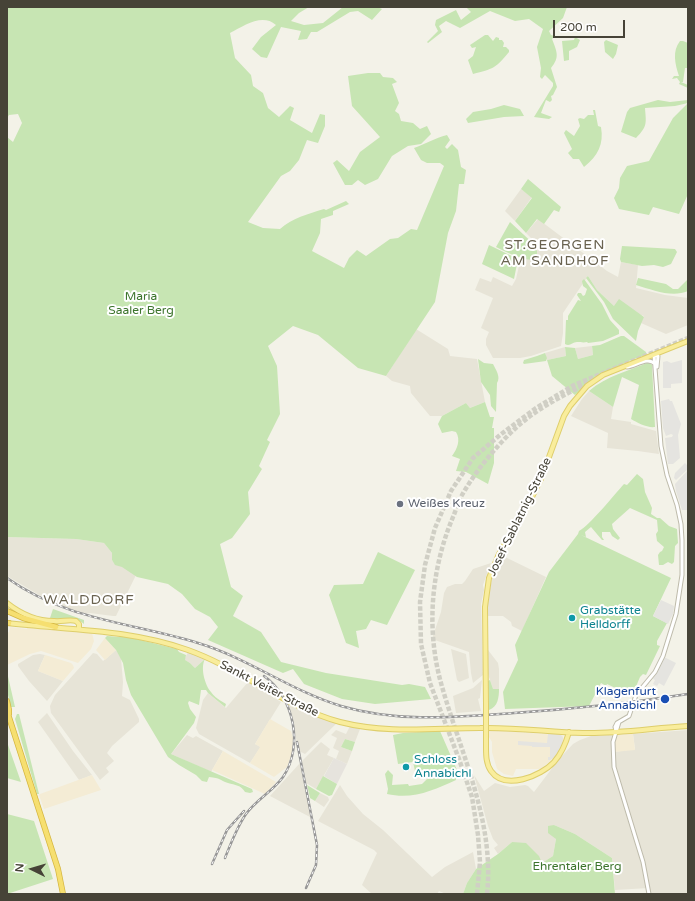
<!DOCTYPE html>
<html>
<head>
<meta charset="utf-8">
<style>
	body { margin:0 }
	#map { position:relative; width:695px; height:901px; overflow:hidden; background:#f3f2e8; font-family:"Varela Round",sans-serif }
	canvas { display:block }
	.frame { position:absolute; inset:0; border:8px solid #464337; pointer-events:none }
	.north { position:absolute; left:12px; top:849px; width:40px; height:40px; -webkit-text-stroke:3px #fff; paint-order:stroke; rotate:275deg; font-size:11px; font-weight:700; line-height:16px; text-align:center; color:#464337 }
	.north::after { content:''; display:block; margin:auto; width:14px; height:18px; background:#464337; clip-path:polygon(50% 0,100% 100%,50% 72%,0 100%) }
	.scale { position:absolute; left:553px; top:20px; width:72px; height:18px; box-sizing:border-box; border:2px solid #464337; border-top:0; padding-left:5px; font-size:12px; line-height:14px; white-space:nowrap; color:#464337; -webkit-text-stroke:3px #fff; paint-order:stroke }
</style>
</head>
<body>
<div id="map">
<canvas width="695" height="901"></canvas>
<div class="frame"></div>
<div class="north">N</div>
<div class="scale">200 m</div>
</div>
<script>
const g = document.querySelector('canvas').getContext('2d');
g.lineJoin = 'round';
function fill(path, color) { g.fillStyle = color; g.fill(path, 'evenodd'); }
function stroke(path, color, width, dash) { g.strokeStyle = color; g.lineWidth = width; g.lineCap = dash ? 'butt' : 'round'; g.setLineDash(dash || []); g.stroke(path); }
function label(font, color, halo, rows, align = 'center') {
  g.font = font + ' "Varela Round",sans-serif'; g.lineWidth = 4; g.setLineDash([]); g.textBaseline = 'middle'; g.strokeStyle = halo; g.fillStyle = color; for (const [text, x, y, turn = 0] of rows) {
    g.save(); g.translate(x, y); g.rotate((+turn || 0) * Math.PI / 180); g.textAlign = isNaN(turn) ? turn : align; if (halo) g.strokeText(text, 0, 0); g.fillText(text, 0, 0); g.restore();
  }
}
const residential = new Path2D(`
	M521 189 532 197 515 221 505 211Z
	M538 219 607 271 618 277 621 262 638 265 636 288 665 295 688 298V325L666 334 641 323 644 316 614 306 597 290 588 276 563 313V333L561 346 531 356 520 358H493L486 345V339L489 332 481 328 493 298 475 290 480 278 491 282 493 277 512 286 516 279 521 257 536 260 538 245 526 233Z
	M416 329 448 349 450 356 477 359 485 402 470 408 466 403 442 416H430L411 393 410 386 392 381 386 376Z
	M592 346 593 355 578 359 575 348Z
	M565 347 566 356 547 360 545 353Z
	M589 391 613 407 611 419 631 422V424L656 431 659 454 638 451 607 448 608 433 571 416 582 399Z
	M7 537 76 539 104 543 112 553V560L115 564 122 566 136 575 116 616H113L90 613 84 614 51 602 7 576Z
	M503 556 546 577 522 631 512 626 511 622 503 616H488V599L493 573 496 571Z
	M491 563 483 585 484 590 481 604 483 675 473 683 471 673 469 652 432 639 441 612 444 593 447 587 455 584H462L465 581 473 569Z
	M451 649 466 654 469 678 459 682 457 680Z
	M116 650 121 658 123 682 122 696 130 700 139 719V722L112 746 107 753 114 761 106 768 109 772 100 780 54 717 51 713 50 706 55 695 93 653 97 654 103 661Z
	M488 650 498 663 499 669V689L493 690 492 686 488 674Z
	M188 652 205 659 195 668 190 663 184 660Z
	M40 654 45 655 38 671 63 681 47 701 29 681 18 666V664L33 655Z
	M482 680 480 698 478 699 481 711 456 713 453 696 473 688Z
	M248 682 281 702 255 744 261 747 250 763 199 734 196 728 203 700 208 693 226 708Z
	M288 704 318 717 337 723 305 754 299 751Z
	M47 713 73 751 92 775 79 780 38 722Z
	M350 726 360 729 355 742 345 739 341 747 352 751 347 764 336 759 339 751 333 748 337 738 331 735 336 730 346 734Z
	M688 730V894H650L649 888 615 890 612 858 575 834 554 825 556 839 553 856 542 863 512 842 498 854 494 848 498 845 493 839 488 826 474 775 484 791 495 783 510 787 525 785 528 786 534 792 559 759 573 744 580 740 591 736 612 735 611 752H614L635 749 633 734Z
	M187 735 193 738 196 736 223 751 211 772 171 754Z
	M321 742 330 749 327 755 334 758 316 789 306 783 301 762Z
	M300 763 311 816 310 817 270 796Z
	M340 785 347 796 363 814 383 830 432 877 445 867 473 852 476 869 467 883 463 894H446L439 891 437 894H372L362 885 377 853 374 850 318 821Z
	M320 793 328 797 329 800 324 807 315 801Z`);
const commercial = new Path2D(`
	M10 627 27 629V628L31 627 92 633 94 641 91 649 78 663 41 651 30 654 7 665V633L9 632Z
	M105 638 116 650 105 660 96 650Z
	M45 655 71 663 73 665 74 668 63 681 38 671Z
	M270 719 291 731 293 738 292 754 287 767 274 777 250 763 260 747 255 744Z
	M489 730 560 735 563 736 564 740 561 748 554 758 543 767 540 769H516L513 776 504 774 497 769 492 752V742L489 737Z
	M633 734 635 750 614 752 615 738 617 735Z
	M223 751 276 782 265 794 212 770Z
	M92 775 101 790 44 809 39 795 40 794Z`);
const industrial = new Path2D(`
	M334 758 347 764 337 784 324 776Z`);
const green = new Path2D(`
	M7 7H309L299 13 291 21 304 25 323 23 343 7H377L382 9 372 20 358 11 350 12 317 32H311L307 39 298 40 301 31 281 27 267 58 261 57 252 49 261 37 276 25C262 13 244 26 230 33L235 58 251 75 253 86 263 93 268 108 279 117 290 106 294 108 290 120 312 133 320 114 325 115V126L318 143 307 140 299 160 290 171 281 176 248 222 263 228 280 229C292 218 308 214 324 209L326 210 346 201 349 204 333 211V215L321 219 320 233 312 251 344 268 349 258 357 250 366 256 390 239 398 238 411 229 417 230 444 166 440 163H427L421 160 414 148C425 144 435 138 447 135L450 140 445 147 447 149 452 144 458 150 461 167 466 170 464 184H459L456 211 448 233 435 302 386 376 358 368 318 335 293 326 268 346 277 366 280 414 267 440 270 442 259 466 262 469 248 492 250 514 232 538 220 544 231 587 243 596 233 616 261 632 281 662 326 673 402 685 409 684 425 687 431 699 375 704 342 699 304 684 293 669 283 673 208 640 218 627 210 617 195 609 182 594 168 584 137 577 122 567 115 565 112 560V553L104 543 76 539 7 537V137L13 142 22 123 18 114 9 115 7 118Z
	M466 7H567L563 18 549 31 551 35 555 36 552 39C557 52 560 57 551 68L557 87 553 95 551 96 552 100 550 102 546 100 541 113 552 117 549 119 534 117 553 86V83L545 75 542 79 540 77 541 68 537 47 543 29 529 19 515 21 490 11 460 28 446 21 439 26 442 32 428 43 427 42 438 31 435 25 436 20 456 10 461 20 471 12Z
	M485 35H488L493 41 496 37 499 38V40H502L504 43 503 47H506L509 50V52C496 68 493 69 473 74L468 60 473 56 476 47 472 48 470 45Z
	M575 37 580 40 577 47 569 51V60L564 61 562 41 574 40Z
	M606 40 618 45 616 54 613 59 605 52 604 42Z
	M680 41H683L688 43V68H685L683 82H681L688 85V88L679 84 680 82 677 78 672 79 674 76H679C675 64 672 51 680 41Z
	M368 73H380L383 77 393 78 397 82 392 84 399 103 395 111 399 114 401 121 413 123 420 129 427 126 431 134 421 144 408 146 392 156 378 179 365 185 358 180 352 185H345L333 163 337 160 349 171 360 152 380 137 352 106 348 76Z
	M658 100 670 102 688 100V103L675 106 645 108C646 123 648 126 636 138L621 132 627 112 630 108Z
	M688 103V194L679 214 653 207 649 215 619 209 614 198 619 188 620 178 627 166 649 161 673 118Z
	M504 105 520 109 524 116 504 117 468 123 466 119 473 112 491 109Z
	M593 110H595L598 126 601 127C604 144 598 156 584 167L579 159H573L568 153 572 149 564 133 566 130 574 136 580 126 578 119 580 118 584 119 588 115H594Z
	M528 179 561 207 559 212 554 210 544 224 537 219 526 233 515 221 532 198 521 189Z
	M510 222 537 247V255H534L533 260C520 259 508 253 496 247Z
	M489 245 518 259 514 279 482 264Z
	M622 246 675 249 677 252 671 264 663 267 654 265 642 266 621 262 620 259Z
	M588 276 597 290 614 306 619 299 644 317 638 331 636 341 613 319 604 302 586 278Z
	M638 278 666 284 673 289H678L688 279V291C672 298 653 290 636 285Z
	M584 279 602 304 610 320 619 330V334L603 341 588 343 587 342C583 343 581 342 577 342 572 342 570 347 565 344L566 320H568V316L578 300 581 301 577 295 578 293H581L583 296 585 295 587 289 583 286 582 281Z
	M621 336H624L646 352V355L631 360 597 377 575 395 552 376 547 360 566 356 565 347 575 348 578 359 593 355 592 346 600 345Z
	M545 353 547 358 546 361 524 364 523 363 524 360 537 356Z
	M478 359 484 363 493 364C496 370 501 377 497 383L496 412 491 406 490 395 481 382Z
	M649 362 652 365 655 427C647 428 638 423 631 419L639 385 622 377 613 407 589 391C606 376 629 371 649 362Z
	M485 402 490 417H494L492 428H494V463L488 484 466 472 456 471 460 459 452 456C457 449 461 440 456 432L452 431 442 433 438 424 442 416 466 403 470 408Z
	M637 474 643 479 645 492 652 508 651 514 657 518H660L669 526 677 529 678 543 675 546 674 562 672 564 668 562 663 565H659L658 555 660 552 662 551 664 547 657 541 656 534 658 531 657 520 630 508 612 524 613 529 620 538 618 540 612 536 610 532H602V537L604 540H602L591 527 585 532 586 537 581 535 671 578 653 616 667 623 657 641V645L660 646 646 675 643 674 640 677 632 696 607 684 606 686 601 683 589 706 505 709 503 692 518 660 515 645 549 572 578 534 579 531C589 526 615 494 624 484L627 485Z
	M378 552 415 570 387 625 371 620 366 629 356 631 359 648 346 643 329 595 334 585 363 584Z
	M53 609 84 620V624C72 614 64 623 50 618Z
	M107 636 119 637 124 636 177 649 179 652 186 655 185 660 190 663 195 668 205 659C200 668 205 685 211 692 214 697 221 701 226 704L225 707 208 693 206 690H201L199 705 189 701 188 703 190 709 196 717 194 723 171 754 252 789 253 792 250 793 245 792C241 785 235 785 228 783 219 780 221 778 209 777L207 782 202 781 196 775 179 765 168 757 131 695 126 680 123 663 116 650 105 638Z
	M7 672 15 707H11L7 691Z
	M490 680 493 689H499C499 697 498 707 489 710L488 681Z
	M17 714H19L39 794H37L15 719Z
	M440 731 457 770 415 771 413 762 398 764 393 735 403 733Z
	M345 739 355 742 352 751 341 747Z
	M7 742 21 782 7 778Z
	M388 770 393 775 392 785 408 784 409 786 422 784 433 773 458 772 460 776 456 778V780C434 790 413 800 387 794L388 789 385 774Z
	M323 776 337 784 332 795 329 796 316 789Z
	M307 785 320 793 315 801 310 798Z
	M7 814 34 821 53 879 7 894Z
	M554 825 575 834 612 858 615 894H463L467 883 476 869 498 854 512 842 526 843 539 856 542 863 553 856 556 839 548 833V826Z`);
const parking = new Path2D(`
	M682 360V383L671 384V388H663V362L667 361 671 363Z
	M669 399 670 401H672L681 424 678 435 680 458 673 464H668L665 438 672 437 673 435 671 434 666 436 663 428 661 401Z
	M685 463 688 466V469L676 480 674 478 675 473Z
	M688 470V510H682L676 491 675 484Z
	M661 600 674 606 673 614 668 624 653 616Z
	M664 657 676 663 664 686 659 683 657 686 653 684 655 680 653 679Z
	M548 734H560L561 735 563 738 562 747 554 758 550 760H548V757H550V747H532V746L518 745V741L547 743Z`);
const highwayTunnel = new Path2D(`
	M477 894 480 862 478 835 472 797 459 759 430 683 421 644 420 602 425 565 435 528 451 491 473 458 500 435 536 408 574 385 688 338
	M487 894C495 821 460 752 441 683 426 629 431 569 453 517 456 510 458 502 462 495 477 469 497 445 519 425 541 406 566 394 592 381`);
const minor = new Path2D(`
	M654 355 658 356 657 367
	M627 367C636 366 648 356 655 364
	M619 722 613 742 614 767 635 836 643 862 649 894
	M616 731 615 727 617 723 629 716 636 695 655 672 663 656 676 614 682 575V540L681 524 677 505 667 475 661 446 654 355`);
const major = new Path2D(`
	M7 603C21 614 36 621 54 621 62 622 69 619 76 621L79 624V629
	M7 623C68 630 129 629 188 650 241 669 285 707 340 722 387 734 433 728 480 728 515 727 548 732 583 733 617 734 653 728 688 726
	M486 705 485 607 489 578 499 554 528 505 541 479 564 416 570 406 587 386 603 375 688 341
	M486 747C486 755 486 764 491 771 505 791 541 776 554 762 562 753 566 743 569 732`);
const highway = new Path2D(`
	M7 611 23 618 56 627
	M7 623H9
	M7 701 9 710V714
	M7 711 58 869 63 894`);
const rail = new Path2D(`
	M7 578C68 621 130 622 198 643 248 658 291 691 341 706 398 723 456 717 514 713 573 709 630 703 688 694
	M297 742 317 845 316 865 306 888
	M225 858C231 843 237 827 246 814 256 800 273 791 283 777 304 746 294 697 264 676
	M212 864 227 830 244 811`);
const majorBridge = new Path2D(`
	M486 705V747`);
const markers = [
	[400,504,4,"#6b7280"],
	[572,618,4,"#0f9aa8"],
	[665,699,5,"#1a4fb4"],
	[406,767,4,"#0f9aa8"]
];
const parkNames = [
	["Maria",141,297],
	["Saaler Berg",141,311],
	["Ehrentaler Berg",577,867]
];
const worshipNames = [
	["Weißes Kreuz",408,504]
];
const streetNames = [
	["Josef-Sablatnig-Straße",520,517,-64],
	["Sankt Veiter Straße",269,689,27]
];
const cultureNames = [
	["Grabstätte",580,611],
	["Helldorff",580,625],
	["Schloss",414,760],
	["Annabichl",414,774]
];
const transitNames = [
	["Klagenfurt",656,692],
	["Annabichl",656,706]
];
const quarterNames = [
	["ST.GEORGEN",555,245],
	["AM SANDHOF",555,261],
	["WALDDORF",89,600]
];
fill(residential, '#e7e4d7');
fill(commercial, '#f4ecd5');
fill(industrial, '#e6e3dd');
fill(green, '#c7e5b3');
fill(parking, '#e5e4e0');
stroke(highwayTunnel, '#d0cfc5', 4.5, [4.5, 2]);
stroke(minor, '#bebbab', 5);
stroke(major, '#dece6c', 6);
stroke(highway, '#d5b640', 6);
stroke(minor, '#fff', 3);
stroke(major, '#f9ed9c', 4);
stroke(highway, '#f6df70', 4.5);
stroke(rail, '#979797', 2.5);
stroke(rail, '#fff', 1, [3]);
stroke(majorBridge, '#dece6c', 6, []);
stroke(majorBridge, '#f9ed9c', 4);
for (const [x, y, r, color] of markers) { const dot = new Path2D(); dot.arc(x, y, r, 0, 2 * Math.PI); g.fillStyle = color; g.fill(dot); stroke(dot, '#fff', 1.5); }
label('12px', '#3d752d', '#fff', parkNames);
label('12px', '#5b616d', '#fff', worshipNames, 'left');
label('12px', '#464337', '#fff', streetNames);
label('12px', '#0d838f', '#fff', cultureNames, 'left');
label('12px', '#164399', '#fff', transitNames, 'right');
g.letterSpacing = '1px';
label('14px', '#69624f', '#fff', quarterNames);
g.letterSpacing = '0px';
</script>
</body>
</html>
